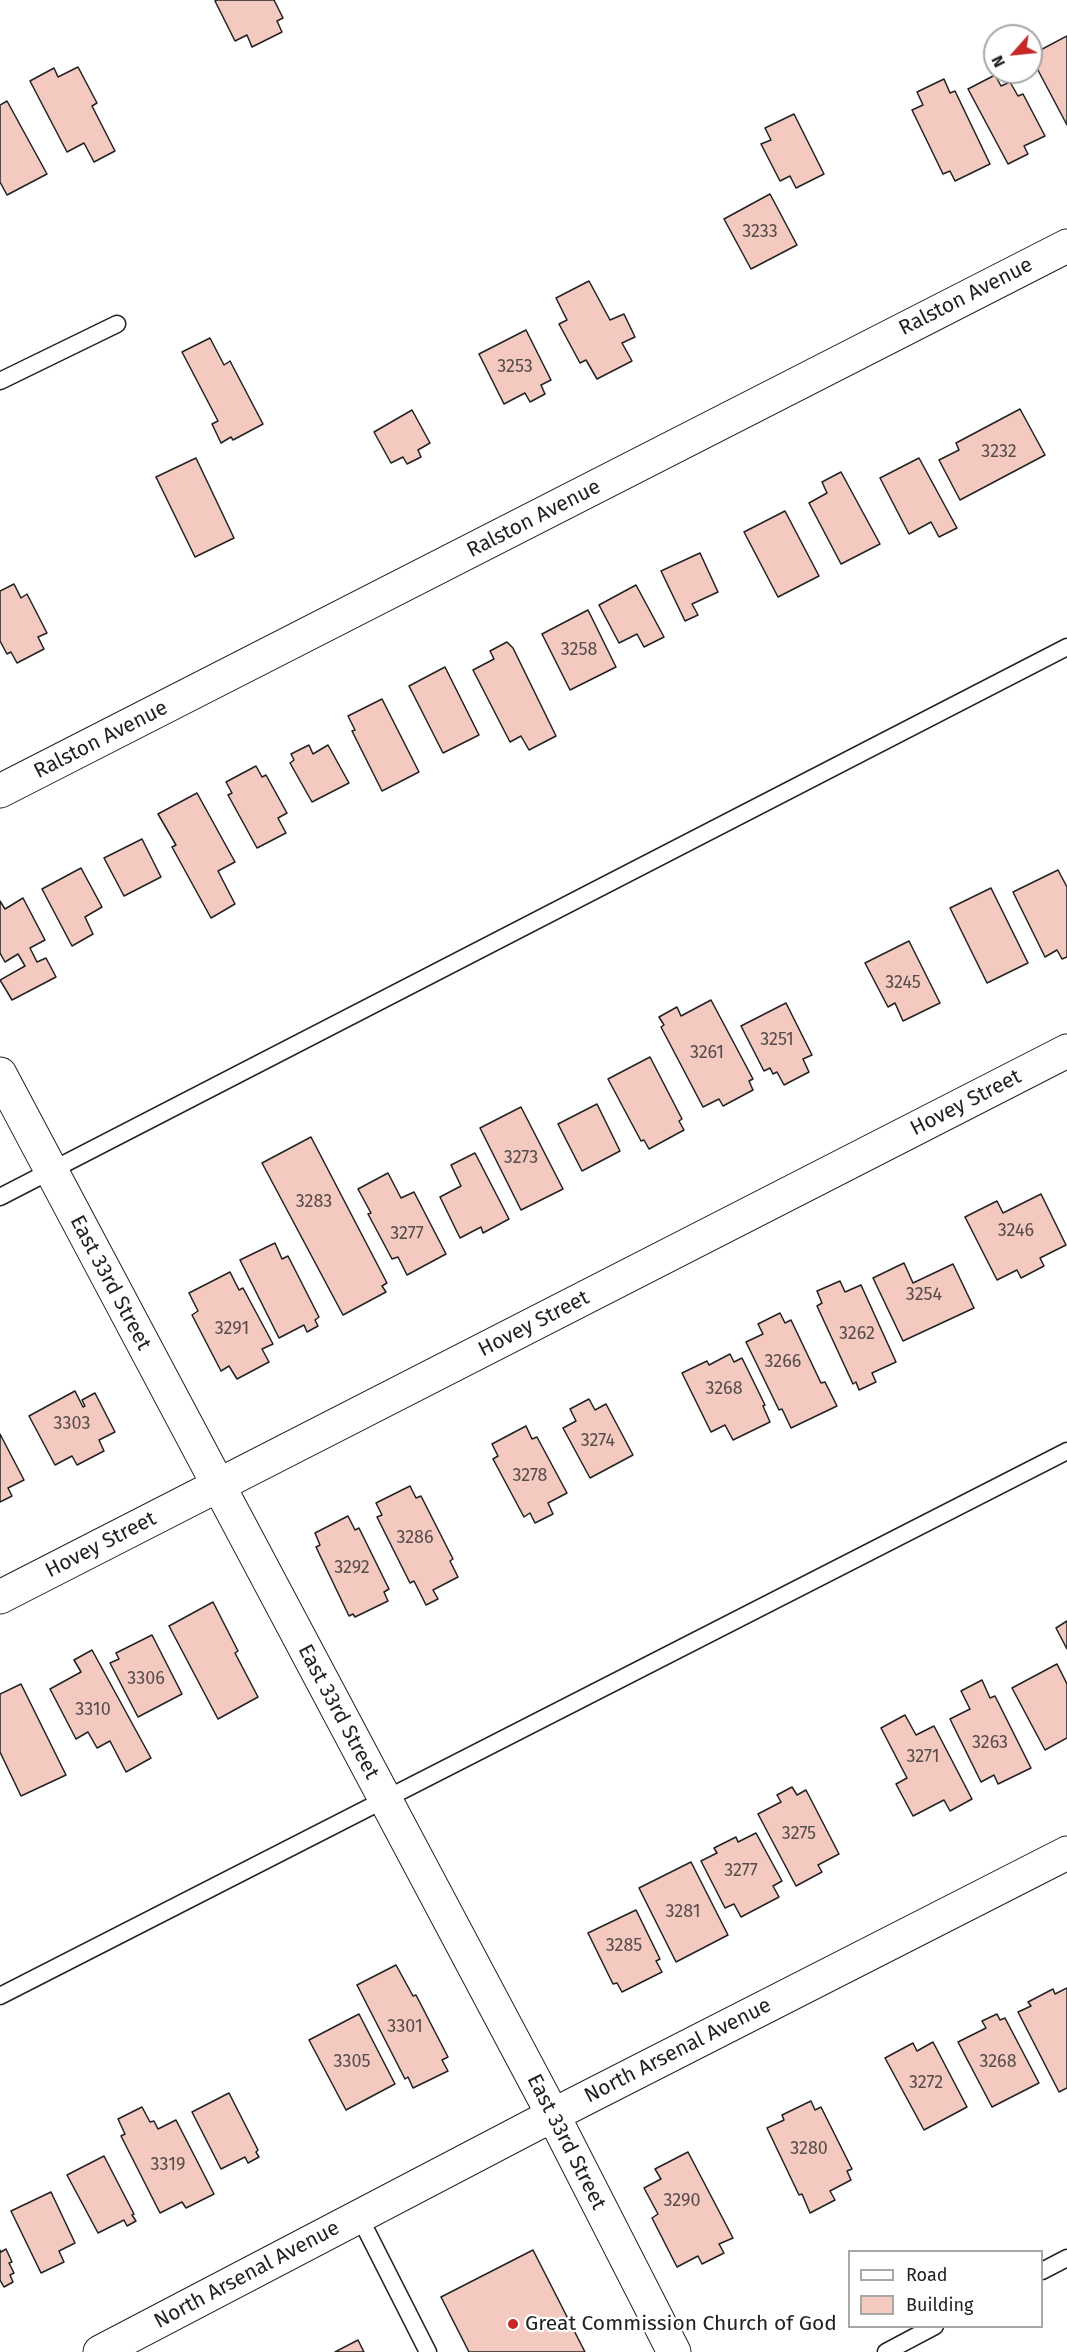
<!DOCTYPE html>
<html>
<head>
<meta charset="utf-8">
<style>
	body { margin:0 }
	#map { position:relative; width:1067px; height:2352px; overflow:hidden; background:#fff; font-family:"Fira Sans",sans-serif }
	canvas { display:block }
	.legend { position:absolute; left:848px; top:2250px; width:195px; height:78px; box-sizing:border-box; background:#fff; border:2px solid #a7a7a7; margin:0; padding:8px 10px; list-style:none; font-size:18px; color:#222 }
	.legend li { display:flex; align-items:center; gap:12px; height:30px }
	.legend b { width:30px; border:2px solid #a7a7a7 }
	.north { position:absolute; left:983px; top:24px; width:60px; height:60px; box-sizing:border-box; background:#fff; border:2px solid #a7a7a7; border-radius:50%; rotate:243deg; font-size:16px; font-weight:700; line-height:24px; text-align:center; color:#222 }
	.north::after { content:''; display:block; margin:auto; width:21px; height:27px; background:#c62828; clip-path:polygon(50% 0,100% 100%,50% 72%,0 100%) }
</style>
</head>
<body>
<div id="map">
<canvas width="1067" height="2352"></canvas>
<ul class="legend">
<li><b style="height:8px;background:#fff"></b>Road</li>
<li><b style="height:16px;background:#f3c9c0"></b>Building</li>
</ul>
<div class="north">N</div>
</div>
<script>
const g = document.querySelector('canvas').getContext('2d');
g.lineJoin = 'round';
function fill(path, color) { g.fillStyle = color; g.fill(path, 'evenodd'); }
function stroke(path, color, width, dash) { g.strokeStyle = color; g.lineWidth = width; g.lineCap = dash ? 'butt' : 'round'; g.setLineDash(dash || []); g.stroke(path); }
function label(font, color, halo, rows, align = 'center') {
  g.font = font + ' "Fira Sans",sans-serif'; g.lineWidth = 4.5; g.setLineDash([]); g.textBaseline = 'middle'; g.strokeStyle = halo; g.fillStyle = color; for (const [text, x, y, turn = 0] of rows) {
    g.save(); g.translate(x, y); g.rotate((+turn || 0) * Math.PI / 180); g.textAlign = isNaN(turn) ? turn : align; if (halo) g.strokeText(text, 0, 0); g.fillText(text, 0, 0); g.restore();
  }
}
const building = new Path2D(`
	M217 0H274L283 18 277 21 282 32 252 47 247 35 235 41 215 1Z
	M1067 36V125L1031 57V55Z
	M78 67 97 103 92 106 115 151 94 162 84 143 67 152 30 81 54 68 58 77Z
	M995 75 1001 86 1010 82 1018 96 1023 94 1045 136 1024 146 1028 154 1008 164 968 89Z
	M944 79 950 93 955 91 990 164 955 181 950 171 943 174 912 110 923 105 917 92Z
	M7 101 47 174 7 195 0 182V105Z
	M794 114 824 174 796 188 790 176 780 181 761 144 771 140 765 128Z
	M770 194 797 245 751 269 724 219Z
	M589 281 610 320 624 314 635 337 622 343 632 361 597 379 586 360 580 363 559 324 567 320 556 298Z
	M526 330 551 380 541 385 545 394 530 402 525 393 504 404 479 354Z
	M210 338 224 365 230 361 263 424 233 440 231 437 221 443 212 424 218 421 182 352Z
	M1020 409 1045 455 960 500 939 460 959 450 956 443Z
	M412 410 430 443 418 450 421 457 407 464 403 457 391 463 374 432Z
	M196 458 234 538 195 557 156 477Z
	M919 458 957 528 939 537 931 522 909 534 880 478Z
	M841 472 880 544 841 564 809 503 827 493 822 482Z
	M785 511 819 576 778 597 744 532Z
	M700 553 718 592 692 604 698 615 685 621 661 571Z
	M14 584 21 598 27 594 47 633 38 637 44 649 17 663 11 652 7 654 0 641V591Z
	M636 585 664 637 644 647 637 634 619 643 599 605Z
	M588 610 616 667 570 690 542 634Z
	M507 642 513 648 556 736 529 750 521 736 510 742 473 670 494 659 490 651Z
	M445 667 479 735 443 753 409 686Z
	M382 699 419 772 382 791 352 731 355 730 348 716Z
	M309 745 313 754 328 745 349 783 312 802 290 763 294 760 291 754Z
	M256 766 262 777 266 775 287 813 278 818 286 833 257 848 228 795 232 793 226 782Z
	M197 793 235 862 218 871 235 904 211 918 172 847 176 845 158 814Z
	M142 839 161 877 124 896 104 858Z
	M81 868 102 907 85 917 93 934 72 946 42 889Z
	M1058 870 1067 887V957L1062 959 1057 950 1045 957 1013 892Z
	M991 888 1028 963 987 983 950 908Z
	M23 898 45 940 30 948 37 962 46 958 56 977 12 1000 0 980 25 966 18 954 5 962 0 953V901L5 909Z
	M909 941 940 1003 903 1021 895 1003 888 1007 865 963Z
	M711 1000 753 1079 749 1081 753 1090 723 1106 719 1099 703 1107 661 1027 664 1025 659 1017 677 1007 681 1016Z
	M786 1003 812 1055 803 1059 809 1072 784 1085 777 1072 773 1074 770 1068 764 1071 741 1026Z
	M650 1057 682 1119 679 1121 684 1130 649 1149 644 1140 641 1141 608 1079Z
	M597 1104 620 1151 582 1171 558 1124Z
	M521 1107 563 1189 521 1210 480 1128Z
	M311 1137 387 1283 382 1286 386 1292 343 1315 262 1163Z
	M475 1153 509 1219 483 1233 481 1227 460 1238 440 1197 461 1186 451 1165Z
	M388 1173 401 1198 414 1192 446 1254 407 1275 398 1257 392 1259 368 1214 371 1213 358 1189Z
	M1041 1194 1066 1245 1040 1258 1044 1266 1021 1278 1017 1270 997 1280 965 1217 997 1201 1003 1213Z
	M275 1243 282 1259 288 1256 319 1317 315 1320 318 1326 307 1332 304 1325 279 1338 240 1260Z
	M904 1263 913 1283 953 1264 974 1308 903 1341 873 1278Z
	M230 1272 239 1290 243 1288 273 1344 262 1349 269 1362 237 1379 229 1366 221 1371 192 1315 198 1311 189 1293Z
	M840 1281 845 1292 861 1285 896 1362 872 1373 876 1382 859 1390 856 1382 853 1384 817 1306 822 1303 817 1291Z
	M780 1313 785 1323 791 1320 821 1383 825 1382 837 1406 791 1428 782 1409 779 1410 746 1342 763 1334 758 1324Z
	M730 1354 734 1362 742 1358 765 1405 763 1406 770 1422 733 1440 725 1425 711 1432 682 1373 707 1361 709 1365Z
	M75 1391 83 1407 85 1406 82 1400 95 1393 115 1432 99 1440 104 1451 77 1465 72 1456 55 1465 29 1416Z
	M589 1399 595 1410 606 1404 633 1455 590 1478 563 1428 576 1421 570 1409Z
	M526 1426 532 1439 537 1437 567 1493 548 1503 553 1514 535 1523 530 1513 524 1517 493 1459 498 1456 492 1444Z
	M0 1434 24 1480 8 1488 12 1496 0 1502Z
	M410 1486 416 1498 421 1496 453 1559 450 1561 458 1577 433 1590 438 1599 426 1605 414 1581 410 1583 377 1517 382 1515 376 1503Z
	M348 1516 355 1530 359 1528 389 1589 384 1592 388 1601 355 1617 353 1614 349 1616 316 1547 320 1545 315 1533Z
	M213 1602 238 1651 235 1653 258 1697 218 1719 169 1626Z
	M1067 1621V1649L1056 1628Z
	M152 1635 182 1694 138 1717 110 1663 119 1659 116 1653Z
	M92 1650 151 1758 126 1772 110 1741 97 1748 88 1732 76 1739 50 1689 81 1672 74 1660Z
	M1057 1664 1067 1684V1738L1045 1750 1012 1688Z
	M982 1680 990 1698 995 1696 1031 1768 998 1784 994 1775 981 1782 950 1719 970 1709 961 1691Z
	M21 1684 66 1775 21 1796 0 1752V1694Z
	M905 1715 916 1735 934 1726 972 1799 950 1811 944 1800 913 1816 896 1784 907 1778 881 1728Z
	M792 1787 797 1795 806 1790 839 1854 818 1865 822 1872 796 1886 758 1814 781 1802 777 1795Z
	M756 1833 782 1881 773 1886 779 1897 741 1917 734 1904 725 1908 701 1861 717 1853 714 1848 736 1837 738 1842Z
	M691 1862 728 1935 676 1962 639 1888Z
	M636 1910 660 1959 656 1961 662 1972 622 1992 617 1983 613 1984 588 1933Z
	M396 1965 413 1996 416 1995 448 2057 442 2060 448 2071 413 2088 408 2077 405 2079 357 1985Z
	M1067 1988V2088L1059 2092 1018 2012 1031 2006 1028 2002 1053 1989 1055 1994Z
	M359 2014 395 2084 346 2110 309 2040Z
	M997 2014 1000 2020 1005 2018 1039 2083 992 2107 958 2042 986 2028 982 2021Z
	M933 2042 967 2107 924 2130 885 2058 913 2043 917 2051Z
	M229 2093 258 2150 256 2152 259 2157 248 2163 245 2157 221 2169 192 2112Z
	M811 2101 815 2110 821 2107 852 2169 847 2171 851 2180 830 2191 835 2200 810 2213 802 2194 799 2195 767 2128 784 2120 782 2115Z
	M142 2107 150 2122 154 2121 158 2129 176 2120 214 2194 186 2208 182 2202 160 2213 121 2136 125 2134 118 2119Z
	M688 2152 733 2238 719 2244 724 2253 702 2264 698 2256 677 2267 652 2218 658 2214 644 2188 661 2179 655 2169Z
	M104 2156 134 2214 132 2215 136 2221 127 2226 124 2220 98 2233 67 2175Z
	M51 2192 75 2243 59 2251 64 2262 41 2273 11 2211Z
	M6 2249 12 2262 9 2263 14 2273 10 2275 13 2282 4 2287 0 2280V2250L1 2252Z
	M533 2250 585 2352H469L441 2297Z
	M358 2340 364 2352H335Z`);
const service = new Path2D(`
	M0 381 117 324
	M0 1197 1067 647
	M0 1996 1067 1451
	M359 2216 428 2352
	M1042 2271 1067 2258
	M886 2352 935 2326`);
const minor = new Path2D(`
	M0 791 1067 246
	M0 1074 553 2115 674 2352
	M0 1597 1067 1051
	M100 2352 553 2115 1067 1853`);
const markers = [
	[513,2324,6,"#c62828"]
];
const numberNames = [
	["3233",760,232],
	["3253",515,367],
	["3232",999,452],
	["3258",579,650],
	["3245",903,983],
	["3251",777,1040],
	["3261",707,1053],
	["3273",521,1158],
	["3283",314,1202],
	["3246",1016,1231],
	["3277",407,1234],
	["3254",924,1295],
	["3291",232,1329],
	["3262",857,1334],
	["3266",783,1362],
	["3268",724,1389],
	["3303",72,1424],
	["3274",598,1441],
	["3278",530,1476],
	["3286",415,1538],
	["3292",352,1568],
	["3306",146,1679],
	["3310",93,1710],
	["3263",990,1743],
	["3271",923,1757],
	["3275",799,1834],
	["3277",741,1871],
	["3281",683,1912],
	["3285",624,1946],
	["3301",405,2027],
	["3305",352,2062],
	["3268",998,2062],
	["3272",926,2083],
	["3280",809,2149],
	["3319",168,2165],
	["3290",682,2201]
];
const streetNames = [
	["Ralston Avenue",966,297,-27],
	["Ralston Avenue",534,519,-27],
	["Ralston Avenue",101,740,-27],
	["Hovey Street",966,1103,-27],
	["East 33rd Street",110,1283,62],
	["Hovey Street",534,1324,-27],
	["Hovey Street",101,1545,-27],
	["East 33rd Street",338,1712,62],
	["North Arsenal Avenue",678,2051,-27],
	["East 33rd Street",566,2142,63],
	["North Arsenal Avenue",247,2275,-28]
];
const poiNames = [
	["Great Commission Church of God",525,2324]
];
fill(building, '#f3c9c0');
stroke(building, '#222', 1.5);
stroke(service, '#222', 19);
stroke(minor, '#222', 35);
stroke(service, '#fff', 16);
stroke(minor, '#fff', 33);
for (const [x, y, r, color] of markers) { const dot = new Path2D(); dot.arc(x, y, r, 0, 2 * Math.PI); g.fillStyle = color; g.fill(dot); stroke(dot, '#fff', 2); }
label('18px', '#564c4a', null, numberNames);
label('21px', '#222', '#fff', streetNames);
label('21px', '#222', '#fff', poiNames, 'left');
</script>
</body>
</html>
